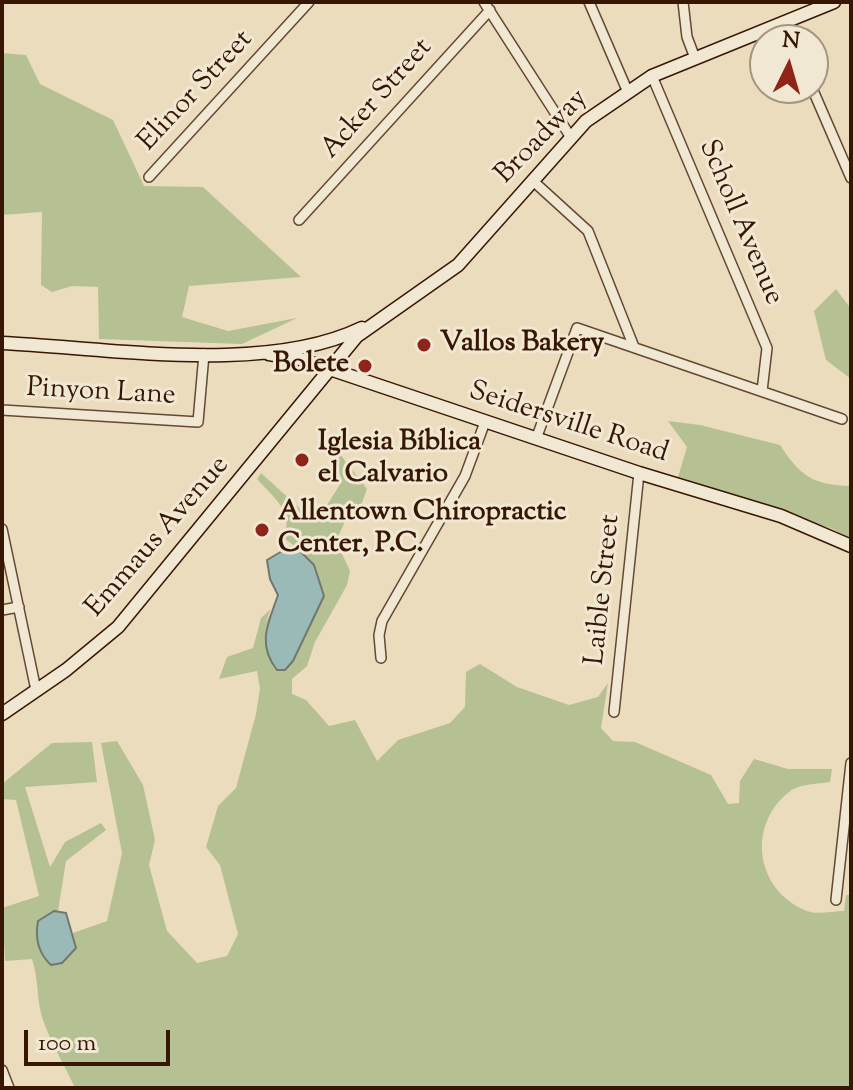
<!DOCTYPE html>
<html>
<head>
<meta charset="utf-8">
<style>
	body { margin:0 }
	#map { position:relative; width:853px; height:1090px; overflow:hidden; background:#eadcbd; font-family:"Sorts Mill Goudy",serif }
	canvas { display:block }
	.frame { position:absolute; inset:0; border:4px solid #371604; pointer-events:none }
	.north { position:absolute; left:749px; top:24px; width:80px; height:80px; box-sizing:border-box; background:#f1e8d4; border:2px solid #a79481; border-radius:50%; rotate:5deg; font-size:22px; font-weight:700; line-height:32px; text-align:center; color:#371604 }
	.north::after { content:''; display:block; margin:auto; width:28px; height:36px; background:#8f2418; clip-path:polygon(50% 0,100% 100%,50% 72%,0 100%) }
	.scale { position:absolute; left:24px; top:1030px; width:146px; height:36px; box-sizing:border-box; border:4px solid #371604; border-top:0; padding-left:10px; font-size:24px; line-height:28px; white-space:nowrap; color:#371604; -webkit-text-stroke:6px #f1e8d4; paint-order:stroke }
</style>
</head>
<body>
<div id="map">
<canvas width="853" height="1090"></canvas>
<div class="frame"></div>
<div class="north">N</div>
<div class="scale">100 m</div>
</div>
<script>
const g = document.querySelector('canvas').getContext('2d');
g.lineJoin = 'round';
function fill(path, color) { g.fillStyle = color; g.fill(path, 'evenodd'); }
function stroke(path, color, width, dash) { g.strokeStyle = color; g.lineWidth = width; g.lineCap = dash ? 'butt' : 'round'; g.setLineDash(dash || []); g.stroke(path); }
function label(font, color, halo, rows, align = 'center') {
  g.font = font + ' "Sorts Mill Goudy",serif'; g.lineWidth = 6; g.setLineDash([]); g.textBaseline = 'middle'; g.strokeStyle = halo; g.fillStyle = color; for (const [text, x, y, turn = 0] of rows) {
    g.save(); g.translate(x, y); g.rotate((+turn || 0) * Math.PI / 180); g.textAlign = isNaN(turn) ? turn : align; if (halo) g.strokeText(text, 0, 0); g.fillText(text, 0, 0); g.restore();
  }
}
const green = new Path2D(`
	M2 53 26 55 40 84 113 120 144 186 203 187 301 277 189 286 182 317 228 331 297 318 242 344 99 339 98 287 72 286 52 292 41 285 42 212 2 215Z
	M836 289 851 309V379L826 360 814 311Z
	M668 421 700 425 780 445C800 476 813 485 851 486V539L833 529 678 477 687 447Z
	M339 453 367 489 359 511 347 517 336 541 350 571 347 585 315 642 307 666 292 679V694L306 700 329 726 355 720 377 761 398 740 450 723 465 707 466 672 480 664 517 687 569 705 598 697 608 683 601 728 613 741 635 742 711 775 728 804 739 803 740 781 754 759 788 769H832L830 782C818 784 798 784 789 792 746 826 756 891 807 911 817 915 833 911 844 911L846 895H851V1088H75C65 1066 51 1043 43 1020 36 999 39 980 32 959L5 961 2 908 39 896 16 800 2 799V784L52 743 92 742 97 782 25 787 50 867 65 842 101 823 106 830 66 861 58 911 38 921 76 948 73 933 107 921 122 853 101 743 117 741 143 785 155 840 149 865 167 931 197 963 227 956 238 934 220 865 206 847 218 806 236 788 256 714 260 689 257 671 219 679 227 657 253 648 261 618 271 609 265 623 306 555 284 538C294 511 274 498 257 479L261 473 316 523 342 481 334 457Z`);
const water = new Path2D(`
	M289 547 297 548 314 565 324 596 293 661 285 670H277C256 643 269 622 278 595L270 579 267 560Z
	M54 911 66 913 76 948 62 963 51 965C38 953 35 937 38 921Z`);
const street = new Path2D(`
	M484 2 570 136
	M589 2 627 90
	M683 2 687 37 695 58
	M784 22 792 40
	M652 76 767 348 762 391
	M812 88 851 178
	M149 177 309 2
	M532 180 588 231 634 347
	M299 220 490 10
	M2 410 198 422 204 354
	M536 439 577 328 842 419
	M2 529 36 690
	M2 610 19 607
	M381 658 379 635 382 621 465 476 485 422
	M614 712 639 473
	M836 900 851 763
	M2 1070 9 1088`);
const secondary = new Path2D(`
	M2 343C109 348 265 375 362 328
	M269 354 300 359 639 473 781 516 851 546
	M2 714 66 670 118 627 357 336 458 265 586 121 652 76 834 2`);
const markers = [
	[424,345,8,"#8f2418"],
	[365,366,8,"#8f2418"],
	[302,460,8,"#8f2418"],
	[262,530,8,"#8f2418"]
];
const streetNames = [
	["Elinor Street",197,92,-47],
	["Acker Street",378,100,-48],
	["Broadway",543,138,-46],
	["Scholl Avenue",739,223,67],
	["Pinyon Lane",101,394,3],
	["Seidersville Road",568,424,18],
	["Emmaus Avenue",159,538,-49],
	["Laible Street",605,590,-84]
];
const poiNames = [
	["Vallos Bakery",440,345],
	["Bolete",349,366,"right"],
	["Iglesia Bíblica",318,444],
	["el Calvario",318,476],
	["Allentown Chiropractic",278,514],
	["Center, P.C.",278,546]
];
fill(green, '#b5c193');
fill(water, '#9abab8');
stroke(water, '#727870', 2);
stroke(street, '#644832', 12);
stroke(secondary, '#371604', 15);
stroke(street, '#f1e8d4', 9);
stroke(secondary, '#f1e8d4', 12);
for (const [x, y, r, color] of markers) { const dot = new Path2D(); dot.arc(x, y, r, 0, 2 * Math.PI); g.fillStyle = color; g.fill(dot); stroke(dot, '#f1e8d4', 3); }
label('28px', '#371604', '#f1e8d4', streetNames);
label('bold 28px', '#371604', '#f1e8d4', poiNames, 'left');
</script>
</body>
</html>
